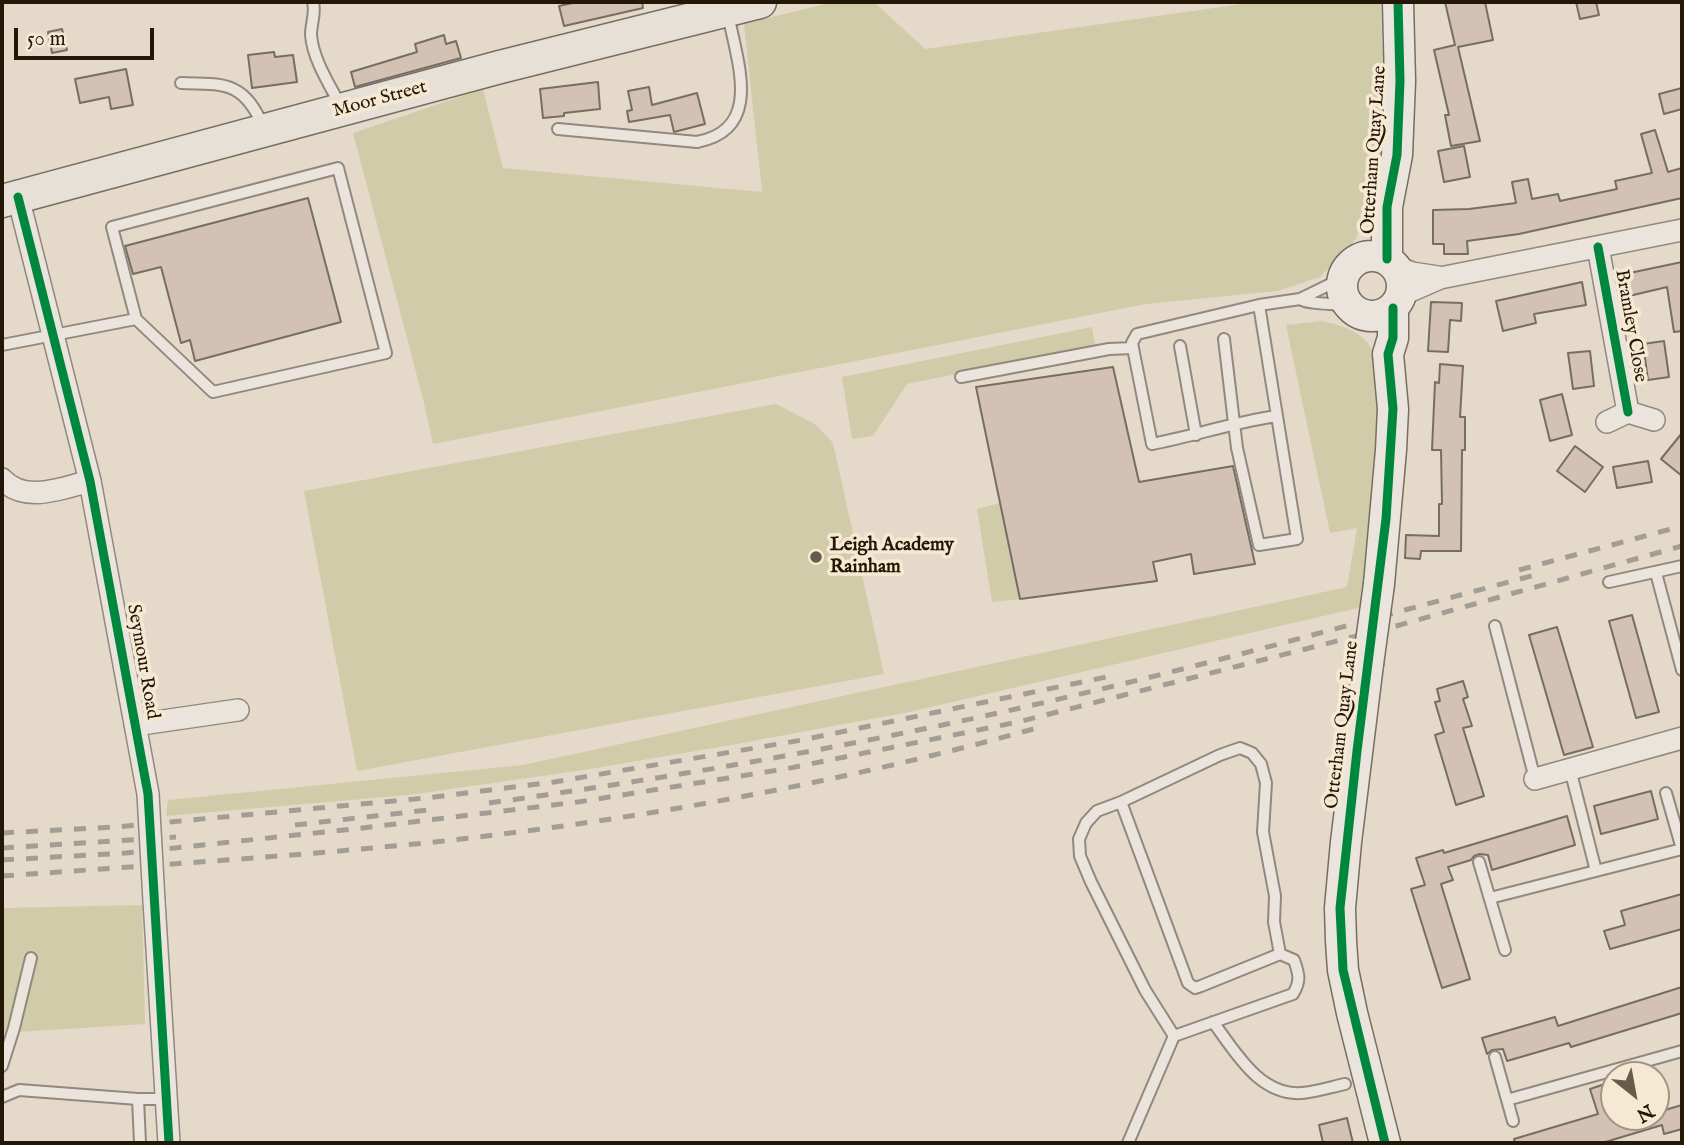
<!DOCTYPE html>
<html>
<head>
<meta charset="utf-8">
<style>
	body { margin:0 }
	#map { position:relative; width:1684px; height:1145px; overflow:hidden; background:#e5dac9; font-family:"IM FELL English",serif }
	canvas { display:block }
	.frame { position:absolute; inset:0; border:4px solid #251705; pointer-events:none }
	.north { position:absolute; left:1600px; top:1061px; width:70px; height:70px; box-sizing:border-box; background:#f6e9d4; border:2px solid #a29581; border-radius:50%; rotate:149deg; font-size:19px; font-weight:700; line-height:28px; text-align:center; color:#251705 }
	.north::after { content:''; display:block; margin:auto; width:24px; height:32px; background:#685b4a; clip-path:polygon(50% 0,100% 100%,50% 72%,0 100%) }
	.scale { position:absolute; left:14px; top:28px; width:140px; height:32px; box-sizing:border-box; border:4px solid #251705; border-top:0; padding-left:9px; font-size:21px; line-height:24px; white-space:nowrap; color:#251705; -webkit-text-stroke:5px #f6e9d4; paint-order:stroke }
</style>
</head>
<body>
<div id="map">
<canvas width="1684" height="1145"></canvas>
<div class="frame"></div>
<div class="north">N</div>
<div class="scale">50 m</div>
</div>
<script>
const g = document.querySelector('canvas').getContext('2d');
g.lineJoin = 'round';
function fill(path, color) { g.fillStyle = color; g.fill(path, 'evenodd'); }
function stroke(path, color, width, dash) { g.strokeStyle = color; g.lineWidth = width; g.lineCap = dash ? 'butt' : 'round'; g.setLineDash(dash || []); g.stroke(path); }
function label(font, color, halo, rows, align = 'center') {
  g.font = font + ' "IM FELL English",serif'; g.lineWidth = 7; g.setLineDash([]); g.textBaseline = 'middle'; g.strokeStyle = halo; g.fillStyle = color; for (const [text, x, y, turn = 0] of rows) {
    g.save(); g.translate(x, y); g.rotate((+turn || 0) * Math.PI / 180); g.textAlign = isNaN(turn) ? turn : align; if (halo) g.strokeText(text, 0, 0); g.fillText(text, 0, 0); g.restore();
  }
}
const green = new Path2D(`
	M833 2H874L925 49 1256 2H1381L1386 150 1356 239 1320 277 1278 291 1146 304 433 444 423 399 353 133 483 89 503 168 762 192 744 24Z
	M1321 321C1337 324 1352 328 1365 340 1401 374 1375 553 1371 605L909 712 737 744 584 770 409 795 166 816 168 800 523 765 1347 587 1357 528 1330 533 1286 325Z
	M1092 327 1095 346 907 384 873 436 852 439 842 377Z
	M776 404 815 424 833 443 884 674 357 771 304 491Z
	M1000 503 1020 599 992 602 977 509Z
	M142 905 145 1024 2 1033V908Z`);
const building = new Path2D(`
	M577 2H642L643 8 564 26 559 6Z
	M1445 2H1485L1493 40 1458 47 1480 141 1451 146 1445 115H1449L1434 50 1455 45Z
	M1576 2H1596L1599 15 1580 19Z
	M62 29 67 50 52 53 48 32Z
	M444 35 446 44 456 41 461 58 355 87 351 72 417 52 415 44Z
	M274 52 275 57 293 55 297 82 252 88 248 55Z
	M126 69 133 105 111 109 109 97 80 103 75 79Z
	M598 82 600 109 564 113V116L543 118 540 89Z
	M649 87 652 105 697 93 705 124 674 132 670 115 629 122 627 111 632 110 628 91Z
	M1682 88V109L1664 114 1659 94Z
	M1655 130 1668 172 1682 168V198L1519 234 1467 241 1468 254H1444V244H1433V210L1469 209 1516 203 1512 182 1528 179 1532 199 1558 194 1560 201 1617 189 1615 181 1652 173 1641 134Z
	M1464 146 1470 177 1444 182 1438 151Z
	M308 198 341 322 195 361 190 340 181 343 161 267 133 274 125 246Z
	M1682 262V331L1674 332 1667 287 1625 297 1620 275Z
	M1582 282 1586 305 1534 314 1536 323 1503 331 1496 301Z
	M1431 302 1462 303 1461 321 1450 320 1448 352 1428 351Z
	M1664 341 1669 377 1648 380 1643 344Z
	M1590 351 1594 386 1573 389 1568 353Z
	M1440 364 1463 366 1460 417H1465V450H1462L1461 551H1421L1420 559 1405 558 1406 535 1439 536V504H1442L1441 450H1432L1435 382 1439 383Z
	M1113 367 1139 482 1233 466 1255 564 1194 574 1191 554 1153 562 1157 581 1020 599 976 387Z
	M1562 394 1572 435 1550 441 1540 400Z
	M1682 433V476L1661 459Z
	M1575 446 1603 467 1585 492 1557 471Z
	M1648 461 1652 482 1617 488 1613 467Z
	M1632 615 1659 712 1636 718 1609 621Z
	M1557 627 1593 747 1564 755 1529 635Z
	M1463 681 1468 697 1463 699 1472 726 1463 728 1484 796 1456 805 1435 735 1444 732 1435 702 1440 701 1437 689Z
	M1651 791 1658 819 1601 834 1594 806Z
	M1567 816 1575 845 1492 870 1488 855 1480 854 1474 856 1471 860 1448 867 1453 880 1441 884 1470 979 1442 988 1411 889 1425 885 1416 858 1443 850 1444 853Z
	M1682 894V929L1610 949 1604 931 1625 925 1621 911Z
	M1682 987V1013L1571 1047 1569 1043 1507 1061 1503 1049 1492 1050 1487 1054 1482 1038 1555 1017 1558 1026Z
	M1614 1081V1117H1659L1658 1112 1682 1105V1129L1664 1134 1662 1125 1602 1143H1515L1514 1139 1598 1114 1590 1089Z
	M1347 1118 1353 1143H1323L1319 1125Z`);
const lane = new Path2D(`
	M313 2C316 13 311 23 311 35 313 60 330 85 341 107
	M181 83C227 84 244 82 264 128
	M558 129 697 142C765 129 736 60 728 13
	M1300 299C1311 305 1335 303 1349 306
	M1259 305 1277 416C1234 422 1194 436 1152 444L1132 343 1137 334 1259 305 1300 299 1343 278
	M1224 339 1237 448 1259 545 1297 539 1277 416
	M2 345 136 319 213 392 386 353 338 168 112 227 136 319
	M1180 346 1196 435
	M961 377 1109 349 1133 348
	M1656 573 1682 670
	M1609 582 1682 566
	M1495 626 1535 779
	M1570 769 1596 871
	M1666 793 1682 849
	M1121 802 1188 983 1195 988 1201 986 1280 954 1294 960C1299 974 1301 981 1293 994L1174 1036 1128 1143
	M1479 862 1505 950
	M1490 898 1682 849
	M1213 1022C1235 1051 1259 1096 1302 1093 1316 1092 1331 1087 1345 1084
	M1174 1036 1145 990 1091 882 1080 856 1079 839 1086 823 1097 811 1121 802 1220 755 1240 748 1252 753 1261 764 1266 783 1263 832 1275 896 1274 922 1280 954
	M1495 1057 1513 1121
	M2 1066 14 1028 31 958
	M2 1097 19 1090 138 1099H166
	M138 1099 140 1143
	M1507 1100 1682 1051`);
const street = new Path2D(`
	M18 197 90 481 148 794
	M1598 247 1628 412
	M1392 265 1412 273 1438 277
	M1401 295 1440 278 1682 230
	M1607 422 1628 412 1654 420
	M2 479C25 504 62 488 90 481
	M135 725 238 710
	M1535 779 1682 738
	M154 901 169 1143`);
const secondary = new Path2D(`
	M1342 286a30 30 0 1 1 60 0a30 30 0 1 1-60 0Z
	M1387 259V207L1397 155 1400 81 1398 2
	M1379 584 1391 450 1393 409 1388 354 1393 338V308
	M1368 664 1346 842 1340 908 1341 941 1343 970 1352 1013 1385 1143`);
const primary = new Path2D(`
	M2 201 500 67 760 2`);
const rail = new Path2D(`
	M1519 570 1682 526
	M489 803C692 775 894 739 1093 691 1241 656 1388 614 1535 575
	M295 825 437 809
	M2 833 116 827 426 798 554 782 802 740 1116 675
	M2 848 176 837
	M2 860 126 853 354 829 578 802 785 769 1018 722 1396 626 1682 546
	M2 876C143 866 284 857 425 843 633 821 842 783 1044 726`);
const streetBridge = new Path2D(`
	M148 794 154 901`);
const secondaryBridge = new Path2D(`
	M1368 664 1379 584`);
const cycleway = new Path2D(`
	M18 197 90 481 148 794 169 1143
	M1598 247 1628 412
	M1387 259V207L1397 155 1400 81 1398 2
	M1385 1143 1343 970 1340 908 1357 751 1386 519 1393 409 1388 354 1393 338V308`);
const markers = [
	[816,557,7,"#685b4a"]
];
const streetNames = [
	["Moor Street",380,100,-15],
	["Otterham Quay Lane",1375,150,-86],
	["Bramley Close",1630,326,80],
	["Seymour Road",142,662,80],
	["Otterham Quay Lane",1343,725,-83]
];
const poiNames = [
	["Leigh Academy",830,546],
	["Rainham",830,568]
];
fill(green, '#d0cca9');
fill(building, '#d3c2b4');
stroke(building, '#766e63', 2);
stroke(lane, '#91897d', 14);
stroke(street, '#91897d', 24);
stroke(secondary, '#766e63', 33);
stroke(primary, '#766e63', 35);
stroke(lane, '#eae4dc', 10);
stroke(street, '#eae4dc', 21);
stroke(secondary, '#eae4dc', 30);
stroke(primary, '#e7e0d6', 32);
stroke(rail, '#a39e95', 5, [12, 12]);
stroke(streetBridge, '#91897d', 24, []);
stroke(secondaryBridge, '#766e63', 33, []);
stroke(streetBridge, '#eae4dc', 21);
stroke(secondaryBridge, '#eae4dc', 30);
stroke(cycleway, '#00873e', 9);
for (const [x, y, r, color] of markers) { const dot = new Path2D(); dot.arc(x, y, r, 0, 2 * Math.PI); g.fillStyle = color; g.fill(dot); stroke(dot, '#f6e9d4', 2.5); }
label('19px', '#251705', '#f6e9d4', streetNames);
label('bold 19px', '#251705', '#f6e9d4', poiNames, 'left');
</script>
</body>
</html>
